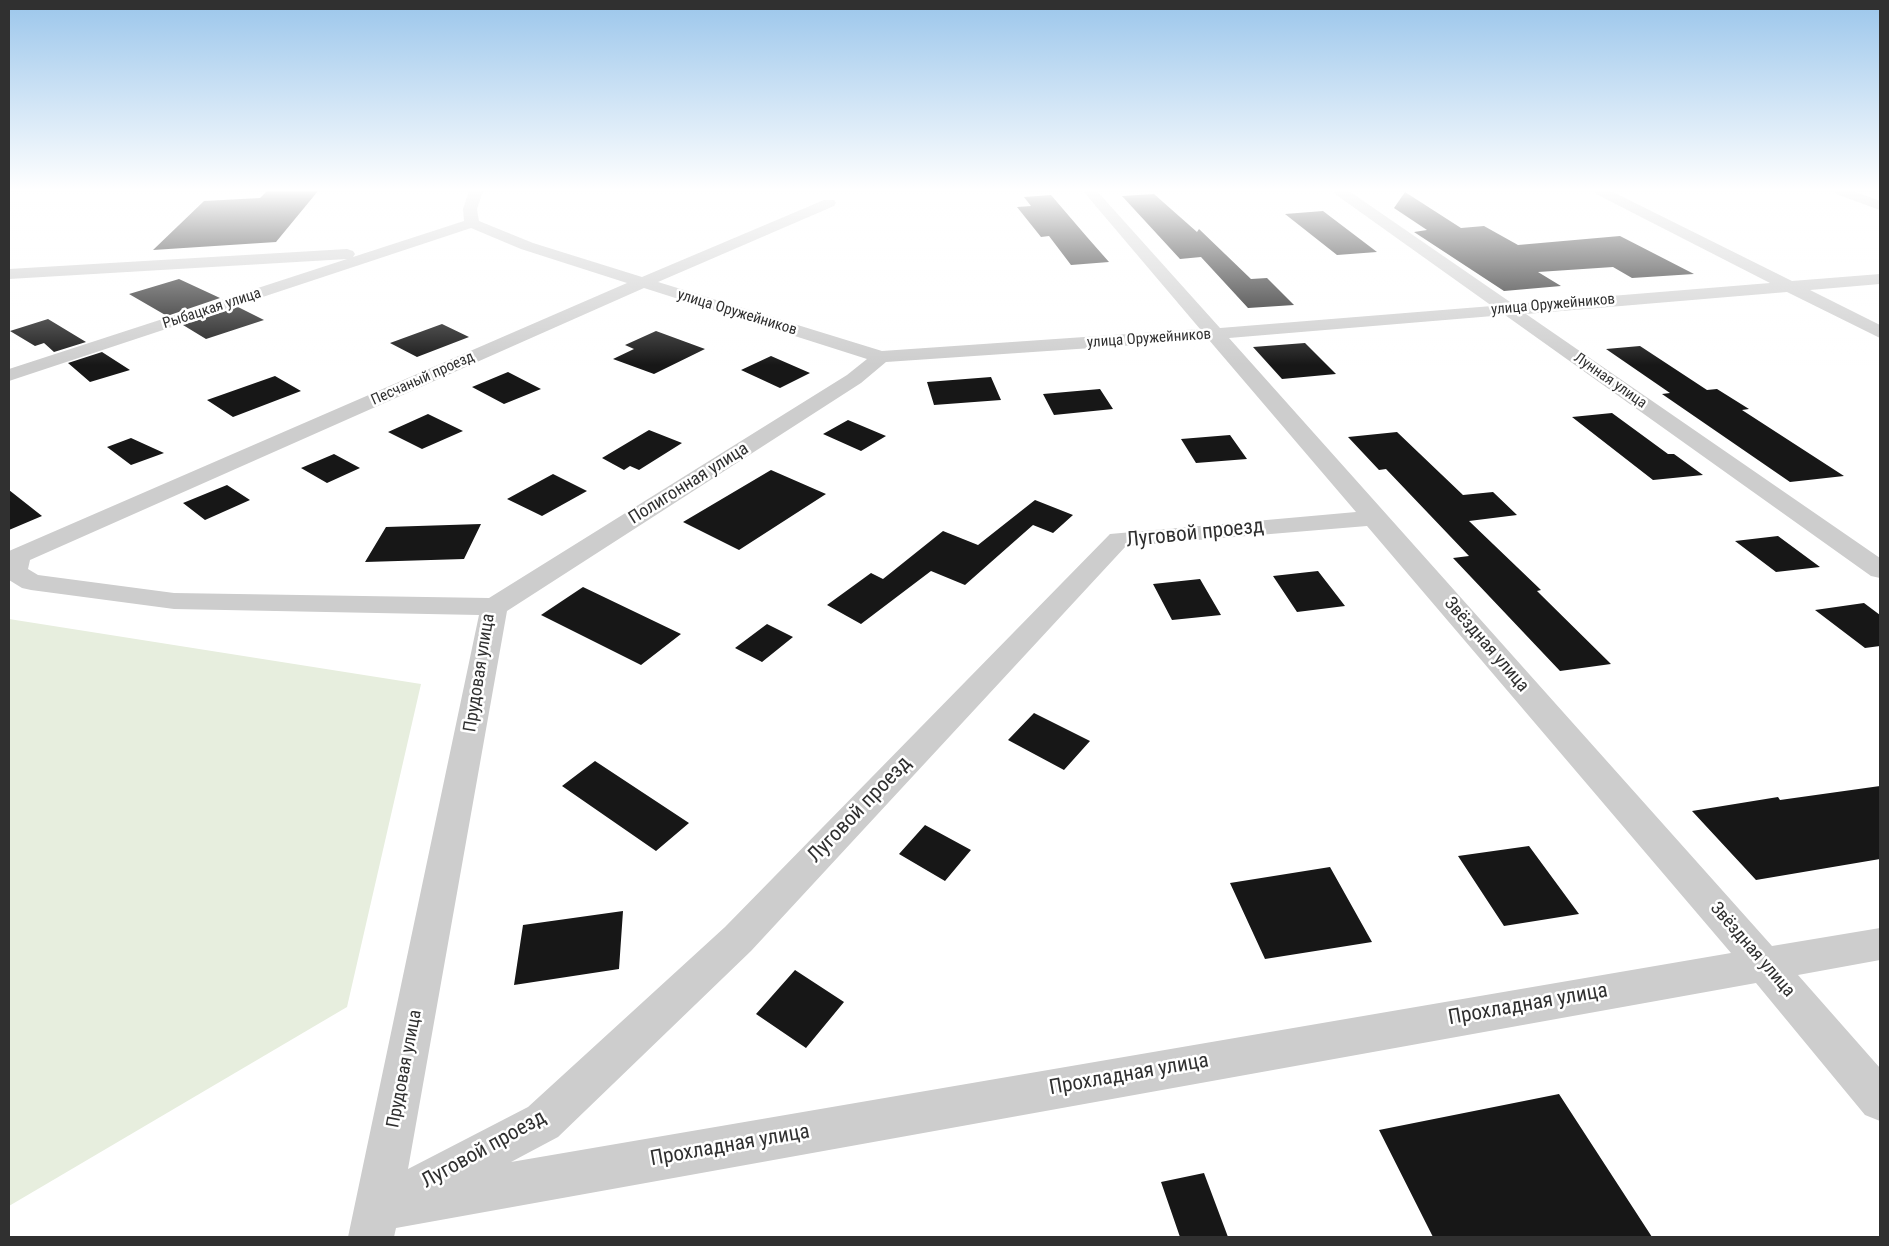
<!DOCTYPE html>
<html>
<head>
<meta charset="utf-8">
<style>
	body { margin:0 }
	#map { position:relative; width:1889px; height:1246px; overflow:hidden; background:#fff; font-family:"Roboto Condensed",sans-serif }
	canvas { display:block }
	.frame { position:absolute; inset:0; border:10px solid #303030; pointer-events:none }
</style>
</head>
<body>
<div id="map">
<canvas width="1889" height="1246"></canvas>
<div class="frame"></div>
</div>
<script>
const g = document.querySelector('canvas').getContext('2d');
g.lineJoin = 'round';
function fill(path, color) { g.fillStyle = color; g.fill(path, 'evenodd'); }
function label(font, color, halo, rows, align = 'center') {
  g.font = font + ' "Roboto Condensed",sans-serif'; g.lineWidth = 5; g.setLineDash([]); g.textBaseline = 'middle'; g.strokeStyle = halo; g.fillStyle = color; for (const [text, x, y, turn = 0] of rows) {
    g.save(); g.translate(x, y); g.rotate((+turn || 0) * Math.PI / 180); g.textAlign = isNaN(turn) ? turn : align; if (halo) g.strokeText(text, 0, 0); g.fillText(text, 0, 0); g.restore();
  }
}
const green = new Path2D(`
	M9 619 421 684 347 1007 9 1206Z`);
const building = new Path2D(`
	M267 191H318L276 242 153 250 204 201 260 198Z
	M1405 192 1461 228 1484 226 1518 245 1620 236 1694 274 1632 278 1613 267 1538 272 1561 286 1504 291 1414 232 1427 230 1394 208Z
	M1154 194 1197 232 1199 229 1251 279 1267 278 1294 305 1248 308 1201 257 1180 259 1122 196Z
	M1051 195 1087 237 1109 262 1071 265 1049 236 1041 237 1017 207 1031 206 1024 197Z
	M1323 211 1377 252 1337 255 1285 214Z
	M179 279 220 298 167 316 129 294Z
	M238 307 264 320 206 339 183 325Z
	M48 319 86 342 54 352 44 343 35 346 10 331Z
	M442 324 469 337 417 357 390 343Z
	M656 331 705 349 654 374 613 359 634 349 625 345Z
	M1305 343 1336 374 1282 379 1253 347Z
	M1640 346 1707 390 1717 389 1749 409 1742 410 1844 476 1790 482 1662 394 1670 393 1606 349Z
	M102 352 130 370 90 382 68 363Z
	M771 356 810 373 780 388 741 370Z
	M508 372 541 389 504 404 472 387Z
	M275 376 301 391 233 417 207 400Z
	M991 377 1001 400 934 405 927 382Z
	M1100 389 1113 409 1054 415 1043 394Z
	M1612 413 1668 454H1674L1703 475 1653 480 1572 417Z
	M428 414 463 431 422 449 388 432Z
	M848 420 886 436 861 451 823 434Z
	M649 430 682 443 639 470 630 466 624 470 602 458Z
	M1397 432 1463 495 1493 492 1517 515 1469 521 1541 590 1537 591 1611 664 1560 671 1453 558 1469 556 1386 469 1379 470 1348 437Z
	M1230 435 1247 459 1196 463 1181 439Z
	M131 438 164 453 131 465 107 447Z
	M334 454 360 468 327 483 301 468Z
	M771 470 826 494 739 550 683 522Z
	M553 474 587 491 542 516 507 499Z
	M227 485 250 500 205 520 183 503Z
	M9 490 42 516 9 530Z
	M1035 500 1073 515 1053 533 1033 525 965 585 931 571 861 624 827 605 871 573 883 579 943 531 978 545Z
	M481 524 464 559 365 562 386 527Z
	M1778 536 1820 567 1776 572 1735 541Z
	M1318 571 1345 606 1297 612 1273 576Z
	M1200 579 1221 615 1172 620 1153 584Z
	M583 587 681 634 641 665 541 615Z
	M1864 603 1880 615V646L1865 648 1815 610Z
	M767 624 793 637 762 662 735 648Z
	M1034 713 1090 741 1064 770 1008 740Z
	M595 761 689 823 656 851 562 786Z
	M1880 786V859L1756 880 1692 811 1778 797 1780 800Z
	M925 825 971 850 945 881 899 854Z
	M1529 846 1579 914 1504 926 1458 856Z
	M1330 867 1372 942 1265 959 1230 883Z
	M623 911 619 969 514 985 523 925Z
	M795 970 844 1002 806 1048 756 1014Z
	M1559 1094 1652 1237H1433L1379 1130Z
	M1204 1173 1228 1237H1180L1161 1182Z`);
const minor = new Path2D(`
	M469 191H483L477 209 479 221 533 243 642 277 824 200H834L836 203 834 206 658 282 882 351 1200 329 1083 191H1097L1220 328 1492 306 1335 194 1333 191H1349L1513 304 1770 283 1596 194 1594 191H1611L1792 281 1880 274V284L1810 290 1880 325V338L1787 292 1526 314 1880 558V578L1871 576 1505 315 1229 338 1772 946 1880 928V960L1798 975 1880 1068V1121L1865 1115 1756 983 396 1228 394 1237H348L479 615 174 609 31 590 22 588 9 580V551L627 283 521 249 471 228 9 381V369L347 259 9 279V269L347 249 353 251 355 254 353 257 464 221 463 209ZM644 288 867 359 847 375 489 598 174 593 38 575 28 569 30 560ZM1209 340 1356 512 1110 534 725 927 528 1107 408 1169 507 611 861 383 886 362ZM1367 526 1731 953 511 1162 558 1137 751 951 1126 546Z
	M1834 191H1853L1880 201V210L1836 194Z`);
const farStreetnames = [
	["улица Оружейников",1553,305,-5],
	["Рыбацкая улица",212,309,-18],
	["улица Оружейников",737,313,17],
	["улица Оружейников",1149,339,-4],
	["Песчаный проезд",423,379,-24],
	["Лунная улица",1610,381,35]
];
const streetNames = [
	["Полигонная улица",689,484,-32],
	["Звёздная улица",1486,645,49],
	["Прудовая улица",480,673,-81],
	["Звёздная улица",1752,950,49],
	["Прудовая улица",405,1069,-79]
];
const nearStreetnames = [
	["Луговой проезд",1195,534,-6],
	["Луговой проезд",860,810,-46],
	["Прохладная улица",1528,1005,-10],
	["Прохладная улица",1129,1075,-10],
	["Прохладная улица",730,1146,-10],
	["Луговой проезд",484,1150,-29]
];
fill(green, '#e7eede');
fill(building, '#171717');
fill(minor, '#cdcdcd');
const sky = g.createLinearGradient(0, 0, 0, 365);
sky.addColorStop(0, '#9bc6eb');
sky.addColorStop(0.52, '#fff');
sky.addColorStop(1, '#ffffff00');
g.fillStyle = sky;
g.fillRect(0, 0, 1889, 365);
label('15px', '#303030', '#fff', farStreetnames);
label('18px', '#303030', '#fff', streetNames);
label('21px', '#303030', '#fff', nearStreetnames);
</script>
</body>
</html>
